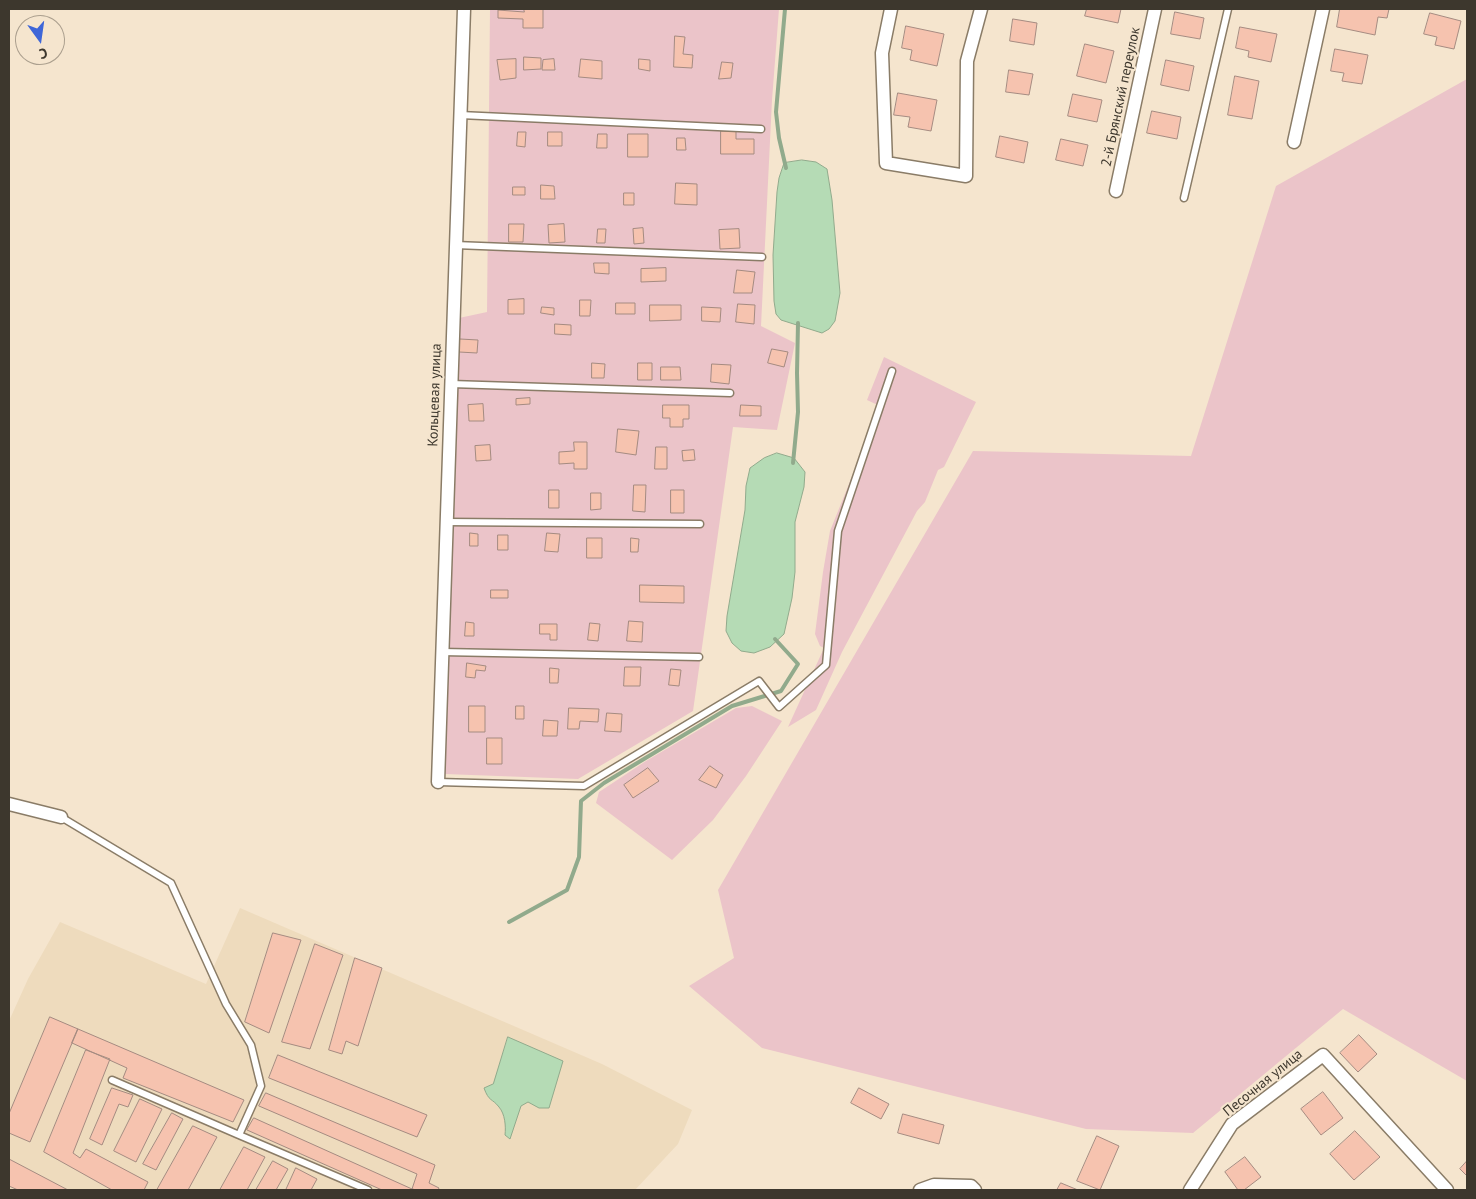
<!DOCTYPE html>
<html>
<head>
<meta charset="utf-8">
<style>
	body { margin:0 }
	#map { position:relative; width:1476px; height:1199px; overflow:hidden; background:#f5e5ce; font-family:"PT Sans",sans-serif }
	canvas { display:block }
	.frame { position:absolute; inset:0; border:10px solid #3d372d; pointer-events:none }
	.north { position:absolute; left:15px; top:15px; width:50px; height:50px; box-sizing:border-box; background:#f5e5ce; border:1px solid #ab9f8e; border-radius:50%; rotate:166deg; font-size:14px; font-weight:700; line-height:20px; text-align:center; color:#3d372d }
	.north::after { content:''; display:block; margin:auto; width:18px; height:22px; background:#3e66d8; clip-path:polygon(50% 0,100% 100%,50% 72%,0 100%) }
</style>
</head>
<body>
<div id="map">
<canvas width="1476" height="1199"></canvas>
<div class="frame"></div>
<div class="north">С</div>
</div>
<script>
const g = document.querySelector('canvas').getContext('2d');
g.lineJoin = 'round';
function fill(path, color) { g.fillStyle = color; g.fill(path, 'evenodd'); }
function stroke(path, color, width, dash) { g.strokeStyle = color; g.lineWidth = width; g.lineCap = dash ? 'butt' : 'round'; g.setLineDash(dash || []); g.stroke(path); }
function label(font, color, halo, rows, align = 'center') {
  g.font = font + ' "PT Sans",sans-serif'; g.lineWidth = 4; g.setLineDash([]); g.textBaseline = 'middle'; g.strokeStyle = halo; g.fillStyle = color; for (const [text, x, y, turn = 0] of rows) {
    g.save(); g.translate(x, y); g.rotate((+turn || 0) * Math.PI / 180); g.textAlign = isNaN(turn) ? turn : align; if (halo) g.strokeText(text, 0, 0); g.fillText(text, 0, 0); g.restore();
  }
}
const built = new Path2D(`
	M240 908 602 1064 692 1110 678 1144 635 1190H9V1021L28 979 60 922 206 984Z`);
const green = new Path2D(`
	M490 9H779L772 100 761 326 795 343 777 430 733 427 693 711 578 779 445 774 459 318 487 312Z
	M1467 79V1081L1343 1009 1193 1133 1086 1129 762 1048 689 986 734 958 718 890 973 451 1191 456 1276 186Z
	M884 357 976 402 944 467 938 470 925 502 917 511 842 652 816 710 788 727 824 648 820 646 815 634 823 572 830 531 851 479 882 407 867 400Z
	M752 706 782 721 746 776 713 820 672 860 596 803 599 792 646 761 736 708Z`);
const water = new Path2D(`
	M802 160 816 162 827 169 832 200 840 293 835 321 829 329 822 333 781 320 776 314 774 301 773 255 777 192 779 178 784 163Z
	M777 453 794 458 805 472 804 487 795 522V572L792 598 784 634 770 647 754 653 741 651 732 643 726 631 727 616 745 510 746 486 750 468 764 458Z
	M508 1037 563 1061 549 1108H539L528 1102 521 1106 510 1139 505 1135C506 1126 505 1114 499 1107 492 1098 489 1102 484 1088L493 1084Z`);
const stream = new Path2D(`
	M785 9 776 112 779 138 786 168
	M793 463 798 412 797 373 798 323
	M509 922 567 890 579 857 581 801 604 783 732 706 781 691 798 664 775 639`);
const building = new Path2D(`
	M524 9H543V28H523V19L498 18V10L524 12Z
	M1087 9H1121L1118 23 1085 16Z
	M1340 9H1389L1387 18 1378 17 1375 35 1337 27Z
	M1175 12 1204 18 1200 39 1171 34Z
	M1430 13 1461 21 1454 49 1435 45 1437 37 1424 34Z
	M1013 19 1037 23 1034 45 1010 41Z
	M906 26 944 34 937 66 910 60 912 50 902 48Z
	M1240 27 1277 34 1271 62 1248 57 1249 51 1236 48Z
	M675 36 685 37 683 54 693 55 692 68 674 67Z
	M1085 44 1114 51 1106 83 1077 76Z
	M1335 49 1368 55 1362 84 1342 81 1344 73 1331 71Z
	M524 57 541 58V69L524 70Z
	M516 59V78L500 80 497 60Z
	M554 59 555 70H542L543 60Z
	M581 59 602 61V79L579 77Z
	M639 59 650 60V71L639 69Z
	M1166 60 1194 66 1189 91 1161 85Z
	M722 62 733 63 731 78 719 79Z
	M1009 70 1033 74 1029 95 1006 92Z
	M1235 76 1259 81 1252 119 1228 115Z
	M898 93 937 100 931 131 908 127 910 117 894 115Z
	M1073 94 1102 100 1097 122 1068 116Z
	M1152 111 1181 117 1177 139 1147 133Z
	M721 131H736V139H754V154H721Z
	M518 132H526L525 147 517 146Z
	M548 132H562V146H548Z
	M598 134H607V148H597Z
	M628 134H648V157H628Z
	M1000 136 1028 142 1024 163 996 157Z
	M677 138H685L686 150H677Z
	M1061 139 1088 145 1083 166 1056 160Z
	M676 183 697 184V205L675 204Z
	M541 185 554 186 555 199H541Z
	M513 187H525V195H513Z
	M624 193H634V205H624Z
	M509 224H524L523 242H509Z
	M564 224 565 242 549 243 548 225Z
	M643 228 644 243 634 244 633 229Z
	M598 229H606L605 243H597Z
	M739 229 740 248 720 249 719 230Z
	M594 263H609V274L595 273Z
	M666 268V281L641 282V269Z
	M737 270 755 272 752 293H734Z
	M524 299V314H508V300Z
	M580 300H591L590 316H580Z
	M616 303H635V314H616Z
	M738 304 755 305 754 324 736 322Z
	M650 305H681V320L650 321Z
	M542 307 554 308V315L541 313Z
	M702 307 721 308 720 322 702 321Z
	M555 324 571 325V335L555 334Z
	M460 339 478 340 477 353 459 352Z
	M772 349 788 352 784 367 768 363Z
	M592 363 605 364 604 378H592Z
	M638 363H652V380H638Z
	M712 364 731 365 729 384 711 382Z
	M661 367H680L681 380H661Z
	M530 398V404L516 405V399Z
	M483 404 484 421H469L468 405Z
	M663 405H689V419H683V427H670V418H663Z
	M741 405 761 406V416H740Z
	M618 429 639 431 636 455 616 452Z
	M574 442H587V469H574V463L559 464V452L574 451Z
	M490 445 491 460 476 461 475 446Z
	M656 447H667V469H655Z
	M694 450 695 460 683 461 682 451Z
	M634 485H646L645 512 633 511Z
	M549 490H559V508H549Z
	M671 490H684V513H671Z
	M591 493H601V509L591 510Z
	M470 533 478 534V546H470Z
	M547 533 560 534 558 552 545 551Z
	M498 535H508V550H498Z
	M587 538H602V558H587Z
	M631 538 639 539 638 552H631Z
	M640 585 684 586V603L640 602Z
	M491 590H508V598H491Z
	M629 621 643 622 642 642 627 641Z
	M466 622 474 623V636H465Z
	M590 623 600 624 598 641 588 640Z
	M540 624H557V640H550V634H540Z
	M467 663 486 666 485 671 476 670 475 678 466 677Z
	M625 667H641L640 686H624Z
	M550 668 559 669 558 683H550Z
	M671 669 681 670 679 686 669 685Z
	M469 706H485V732H469Z
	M516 706H524V719H516Z
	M569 708 599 709 598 722 580 721 579 729H568Z
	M607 713 622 714 621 732 605 731Z
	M544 720 558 721 557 736H543Z
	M487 738H502V764H487Z
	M710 766 723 775 716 788 699 780Z
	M648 768 659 781 633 798 624 785Z
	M273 933 301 940 269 1033 245 1022Z
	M315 944 343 955 310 1049 282 1042Z
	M355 958 382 968 358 1046 346 1041 342 1054 329 1050Z
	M50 1017 78 1029 30 1142 9 1133V1114Z
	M78 1029 244 1100 233 1122 123 1078 127 1068 72 1043Z
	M1359 1035 1377 1054 1358 1072 1340 1053Z
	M86 1050 110 1059 73 1153 80 1158 86 1149 148 1182 144 1190H112L44 1152Z
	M278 1055 427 1115 417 1137 269 1078Z
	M112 1088 133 1095 128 1107 119 1104 102 1145 90 1139Z
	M859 1088 889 1104 881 1119 851 1103Z
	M1323 1092 1343 1118 1321 1135 1301 1109Z
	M266 1093 435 1165 429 1183 439 1188 438 1190H416L412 1189 417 1174 259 1106Z
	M140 1099 162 1109 136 1162 114 1151Z
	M172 1113 183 1119 156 1170 143 1164Z
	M903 1114 944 1125 939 1144 898 1133Z
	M254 1118 412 1189 416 1190H382L247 1130Z
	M193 1126 217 1137 188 1190H157Z
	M1355 1131 1380 1157 1354 1180 1330 1154Z
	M1097 1136 1119 1146 1100 1190 1077 1181Z
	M244 1147 265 1157 247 1190H220Z
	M1245 1157 1261 1177 1244 1190H1238L1225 1172Z
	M9 1159 68 1190H18L9 1186Z
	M273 1161 288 1169 276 1190H256Z
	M1467 1161V1176L1460 1169Z
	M296 1168 317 1179 311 1190H286Z
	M1061 1183 1078 1190H1057Z`);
const lane = new Path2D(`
	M460 115 761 129
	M1184 198 1228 9
	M455 245 762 257
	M451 384 730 393
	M446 522 700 524
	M442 652 699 657
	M438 782 584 786 759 681 779 707 826 665 838 531 892 371
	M61 817 171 883 226 1004 251 1045 261 1086 239 1135 112 1080
	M239 1135 368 1190`);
const street = new Path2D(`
	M891 9 882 53 886 163 966 176 967 61 981 9
	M1294 142 1323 9
	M1116 191 1155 9
	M438 782 464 9
	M9 804 61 817
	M920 1190 934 1185 971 1186 975 1190
	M1190 1190 1232 1124 1323 1055 1447 1190`);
const streetNames = [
	["2-й Брянский переулок",1121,97,-78],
	["Кольцевая улица",435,395,-88],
	["Песочная улица",1263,1083,-39]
];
fill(built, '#eedbbd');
fill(green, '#ebc4c9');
fill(water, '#b5dbb5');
stroke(water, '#91aa8c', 1);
stroke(stream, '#91aa8c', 4);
fill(building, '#f6c3af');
stroke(building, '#a58b81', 1);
stroke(lane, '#8a7c67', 9);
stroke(street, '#8a7c67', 15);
stroke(lane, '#fff', 6);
stroke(street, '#fff', 12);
label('14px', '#3d372d', '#f5e5ce', streetNames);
</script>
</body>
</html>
